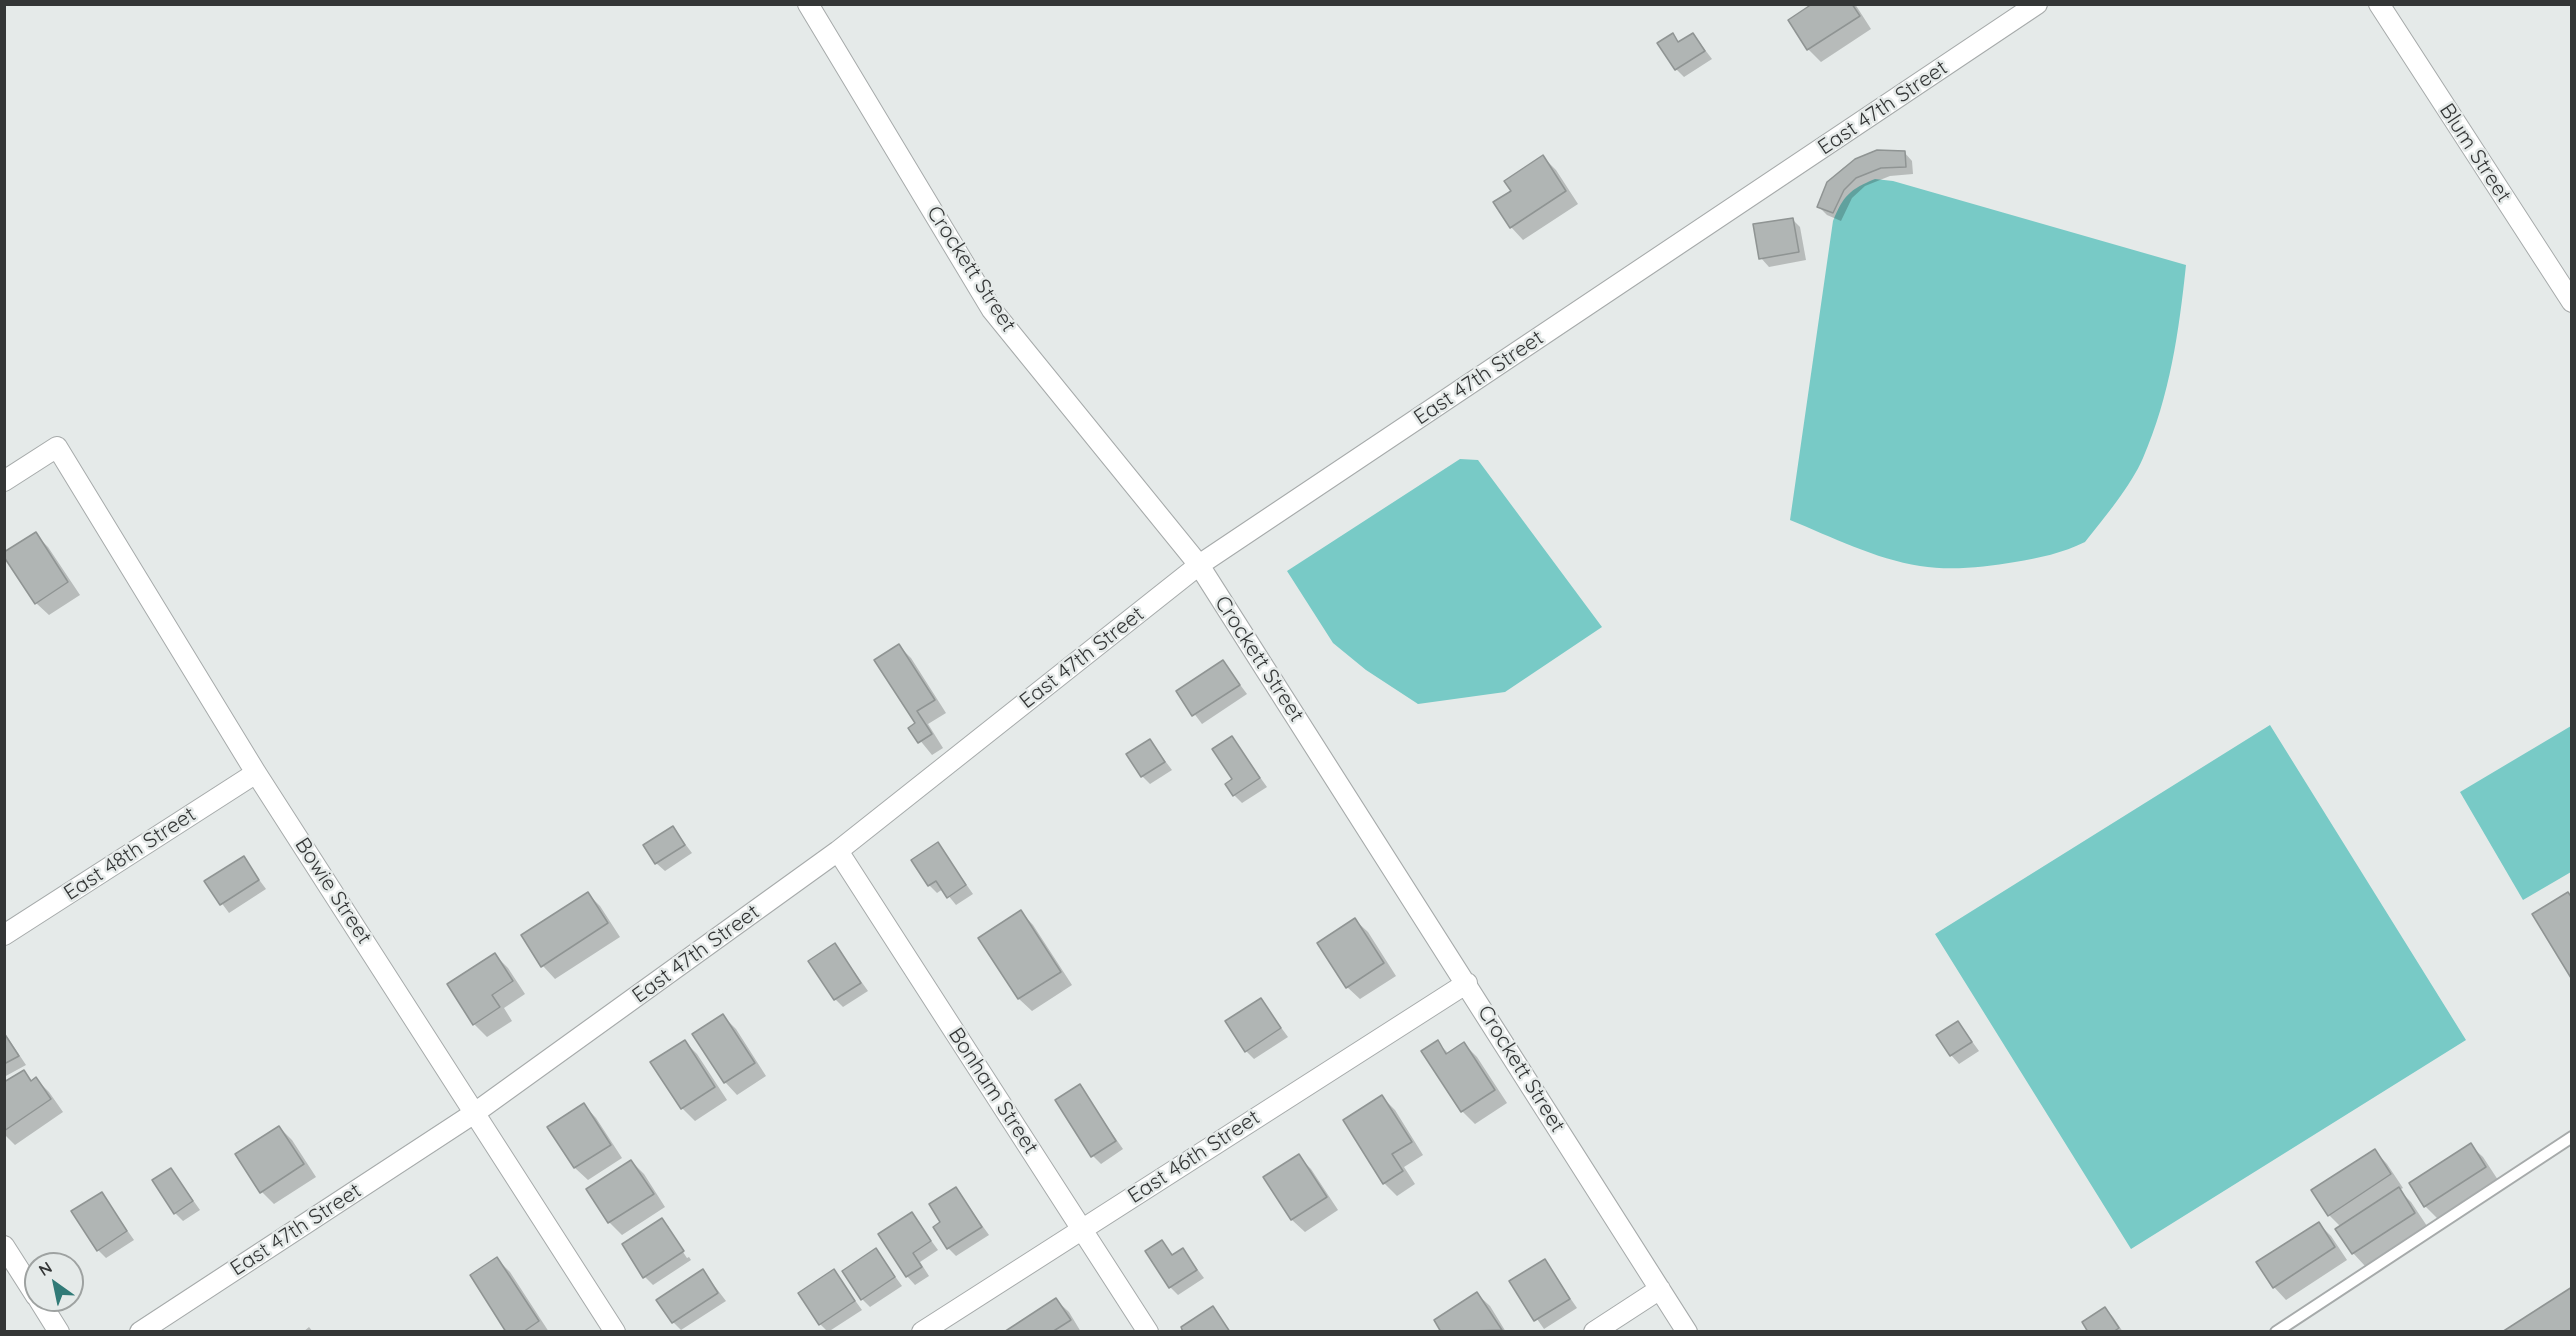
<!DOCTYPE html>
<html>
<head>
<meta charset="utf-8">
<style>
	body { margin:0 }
	#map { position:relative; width:2576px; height:1336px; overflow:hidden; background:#e5eae9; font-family:Quicksand,sans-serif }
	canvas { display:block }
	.frame { position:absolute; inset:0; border:6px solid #343636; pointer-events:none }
	.north { position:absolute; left:24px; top:1252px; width:60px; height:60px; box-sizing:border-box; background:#e5eae9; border:2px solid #9ea2a1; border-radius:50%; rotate:327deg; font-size:16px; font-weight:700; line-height:24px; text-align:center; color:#343636 }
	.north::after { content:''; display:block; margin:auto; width:21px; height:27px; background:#317a77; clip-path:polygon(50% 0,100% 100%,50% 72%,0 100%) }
</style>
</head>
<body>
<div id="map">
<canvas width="2576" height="1336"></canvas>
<div class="frame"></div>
<div class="north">N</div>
</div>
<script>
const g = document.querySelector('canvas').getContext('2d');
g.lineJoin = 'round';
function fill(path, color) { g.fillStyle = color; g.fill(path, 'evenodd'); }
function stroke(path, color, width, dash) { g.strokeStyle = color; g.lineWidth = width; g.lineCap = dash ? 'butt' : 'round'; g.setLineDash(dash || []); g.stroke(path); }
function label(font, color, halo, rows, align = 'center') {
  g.font = font + ' Quicksand,sans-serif'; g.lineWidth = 5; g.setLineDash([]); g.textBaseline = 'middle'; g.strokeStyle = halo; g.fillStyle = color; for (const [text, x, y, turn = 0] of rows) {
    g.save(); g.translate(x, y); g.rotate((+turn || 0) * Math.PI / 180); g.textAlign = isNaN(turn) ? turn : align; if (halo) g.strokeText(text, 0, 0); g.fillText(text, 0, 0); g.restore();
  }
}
const green = new Path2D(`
	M1875 179 1893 181 2186 265C2179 331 2170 396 2143 458 2131 486 2104 518 2085 542 2063 553 2039 558 2015 562 1984 567 1952 571 1920 566 1875 559 1832 537 1790 520L1833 221C1843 196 1850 189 1875 179Z
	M1460 459 1478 460 1602 627 1505 692 1418 704 1366 670 1333 643 1287 571Z
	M2270 725 2466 1040 2131 1249 1935 934Z
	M2571 726V872L2523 900 2460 792Z`);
const shadow = new Path2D(`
	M1814 4H1855L1871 29 1821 62 1808 49 1790 21Z
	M1693 34 1712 59 1684 77 1676 69 1672 35 1680 43Z
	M1878 151 1904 152 1912 161 1913 174 1890 176 1865 186 1852 198 1841 221 1827 215 1819 207 1828 183 1843 168Z
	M1543 157 1556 170 1578 204 1523 240 1511 227 1513 191Z
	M1792 219 1800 227 1806 260 1769 267 1761 258Z
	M35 534 48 547 80 595 49 615 36 603Z
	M899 646 911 658 946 713 928 724 943 748 932 755 910 728 917 724Z
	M1223 662 1247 694 1202 724 1178 692Z
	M1232 738 1267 787 1242 803 1234 795Z
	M1150 741 1172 770 1150 784 1142 776Z
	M673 828 692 853 665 871 656 863Z
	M938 844 973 894 956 905 943 889 937 893 929 885Z
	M243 858 266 889 229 913 206 882Z
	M588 894 600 906 620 937 555 979 543 966 523 936Z
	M1021 912 1033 925 1072 985 1032 1011 1019 999 980 939Z
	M1355 920 1368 932 1396 976 1360 999 1347 987Z
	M835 945 868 991 843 1007 835 999Z
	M495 955 508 968 525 994 504 1008 512 1021 487 1037 474 1024Z
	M1261 1000 1288 1037 1254 1059 1246 1051Z
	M723 1016 736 1029 766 1076 737 1095 725 1082Z
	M1958 1022 1979 1051 1959 1064 1951 1055Z
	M4 1032 26 1065 4 1077Z
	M685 1042 697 1054 727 1100 695 1121 682 1108Z
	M1437 1042 1449 1054 1464 1044 1477 1057 1507 1103 1475 1124 1462 1111Z
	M24 1072 33 1082 36 1079 49 1092 63 1112 15 1145 4 1134V1084Z
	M1079 1086 1123 1149 1101 1164 1093 1156Z
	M1382 1097 1395 1110 1423 1155 1404 1167 1415 1184 1397 1196 1384 1183Z
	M584 1105 596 1118 622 1158 588 1180 575 1168 549 1127Z
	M279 1127 292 1140 316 1177 274 1204 262 1192Z
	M2470 1145 2483 1157 2498 1180 2438 1219 2425 1206Z
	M2375 1151 2387 1164 2403 1188 2399 1190 2411 1202 2427 1226 2365 1266 2353 1253 2341 1227 2329 1215Z
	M1298 1156 1311 1169 1338 1210 1305 1232 1292 1220 1265 1178Z
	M631 1161 644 1174 665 1207 622 1235 609 1222 588 1190Z
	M171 1169 200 1210 183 1221 175 1213Z
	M956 1189 989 1235 956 1256 948 1248Z
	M102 1194 134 1240 106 1258 98 1250Z
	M912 1214 938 1250 920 1262 929 1276 915 1285 907 1276Z
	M662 1220 669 1227H666L687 1258 689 1257 691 1260 653 1285 645 1277Z
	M2319 1224 2331 1236 2347 1260 2286 1300 2274 1287Z
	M1162 1242 1174 1256 1183 1250 1204 1278 1178 1295 1170 1287Z
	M876 1250 902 1286 870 1307 862 1299Z
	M497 1259 510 1272 549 1332H508Z
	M1544 1260 1577 1308 1544 1329 1511 1282Z
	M703 1271 726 1301 681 1330 673 1322Z
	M834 1271 862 1310 828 1332 820 1324Z
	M1477 1294 1490 1306 1506 1332H1443Z
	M1056 1300 1069 1312 1081 1332H1007Z
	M1213 1308 1231 1332H1185Z
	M2105 1308 2113 1317 2123 1332H2090Z
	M309 1327 313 1332H303Z`);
const building = new Path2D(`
	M1812 4H1852L1860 16 1807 50 1788 20Z
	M1673 33 1678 42 1693 33 1705 51 1675 70 1657 43Z
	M1877 150 1905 151 1906 167 1881 168 1856 178 1844 190 1833 213 1817 207 1827 182 1855 159Z
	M1543 155 1566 191 1510 228 1493 202 1511 191 1504 181Z
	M1793 218 1799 252 1759 259 1753 224Z
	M36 532 68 582 35 604 4 557V552Z
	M899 644 935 700 917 711 932 734 918 743 908 728 915 723 874 660Z
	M1223 660 1240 685 1192 716 1176 691Z
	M1232 736 1260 778 1233 796 1225 784 1232 779 1212 749Z
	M1150 739 1165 762 1141 777 1126 754Z
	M673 826 685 845 655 864 643 845Z
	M938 842 966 885 947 898 936 881 928 886 911 860Z
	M244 856 259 880 220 905 204 881Z
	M588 892 608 923 541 967 521 935Z
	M2568 892 2572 898 2571 978 2532 914Z
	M1021 910 1061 972 1018 999 978 938Z
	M1355 918 1384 963 1346 988 1317 943Z
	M835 943 861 983 834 1000 808 961Z
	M495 953 513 981 492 995 500 1007 473 1025 447 984Z
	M1261 998 1281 1028 1245 1052 1225 1021Z
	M723 1014 755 1063 724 1083 692 1034Z
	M1958 1021 1972 1042 1950 1056 1936 1035Z
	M4 1033 19 1056 4 1064Z
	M685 1040 715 1087 681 1109 650 1062Z
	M1438 1040 1446 1054 1464 1042 1495 1090 1461 1112 1421 1051Z
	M24 1070 31 1081 36 1077 51 1099 4 1131V1082Z
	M1080 1084 1116 1141 1091 1157 1055 1100Z
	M1382 1095 1412 1142 1392 1154 1403 1171 1383 1184 1343 1120Z
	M584 1103 611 1145 574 1168 547 1127Z
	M279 1126 304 1164 260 1193 235 1154Z
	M2471 1143 2486 1167 2424 1207 2409 1183Z
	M2375 1149 2391 1174 2328 1216 2311 1190Z
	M1299 1154 1327 1197 1291 1220 1263 1177Z
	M631 1160 654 1194 608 1223 586 1189Z
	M171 1168 193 1201 174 1214 152 1180Z
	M956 1187 982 1227 947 1249 933 1227 940 1222 929 1204Z
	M2399 1187 2415 1213 2352 1254 2335 1229Z
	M102 1192 127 1231 97 1251 71 1211Z
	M912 1212 931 1241 913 1253 922 1267 906 1277 878 1234Z
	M662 1218 684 1251 643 1278 622 1244Z
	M2319 1222 2335 1247 2273 1288 2256 1262Z
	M1162 1240 1172 1255 1183 1248 1197 1270 1169 1288 1145 1251Z
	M876 1248 895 1277 861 1300 842 1271Z
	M497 1257 539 1321 523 1332H506L470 1275Z
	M1545 1259 1570 1299 1534 1321 1509 1281Z
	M703 1269 718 1293 672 1323 656 1300Z
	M834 1269 855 1301 819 1325 798 1293Z
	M2572 1287V1332H2502Z
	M1477 1292 1502 1330 1441 1332 1434 1320Z
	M1056 1298 1071 1320 1052 1332H1004Z
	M1213 1306 1230 1332H1183L1181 1327Z
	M2105 1307 2119 1328 2113 1332H2088L2082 1322Z`);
const service = new Path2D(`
	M2276 1332 2572 1137`);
const minor = new Path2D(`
	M808 4 992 310 1199 565 1687 1332
	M2379 4 2572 302
	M4 481 57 447 256 773 615 1332
	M838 851 1148 1332
	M4 935 256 773
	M4 1246 36 1296
	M39 1300 59 1332
	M140 1332 476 1112 838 851 1199 565 2037 4
	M922 1332 1467 983
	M1594 1332 1660 1289`);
const streetNames = [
	["East 47th Street",1883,108,-34],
	["Blum Street",2475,153,57],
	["Crockett Street",971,269,57],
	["East 47th Street",1479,378,-34],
	["East 47th Street",1082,658,-38],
	["Crockett Street",1259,659,57],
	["East 48th Street",130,854,-33],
	["Bowie Street",333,891,57],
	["East 47th Street",696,954,-36],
	["Crockett Street",1521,1069,58],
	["Bonham Street",993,1091,57],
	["East 46th Street",1194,1157,-33],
	["East 47th Street",296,1230,-33]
];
fill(green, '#78cac6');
fill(shadow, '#0003');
fill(building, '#b0b5b4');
stroke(building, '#8f9493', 1.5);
stroke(service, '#a6aaaa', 14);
stroke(minor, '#a6aaaa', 22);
stroke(service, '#fff', 10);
stroke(minor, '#fff', 20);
label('21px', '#343636', '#e5eae9', streetNames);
</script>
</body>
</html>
